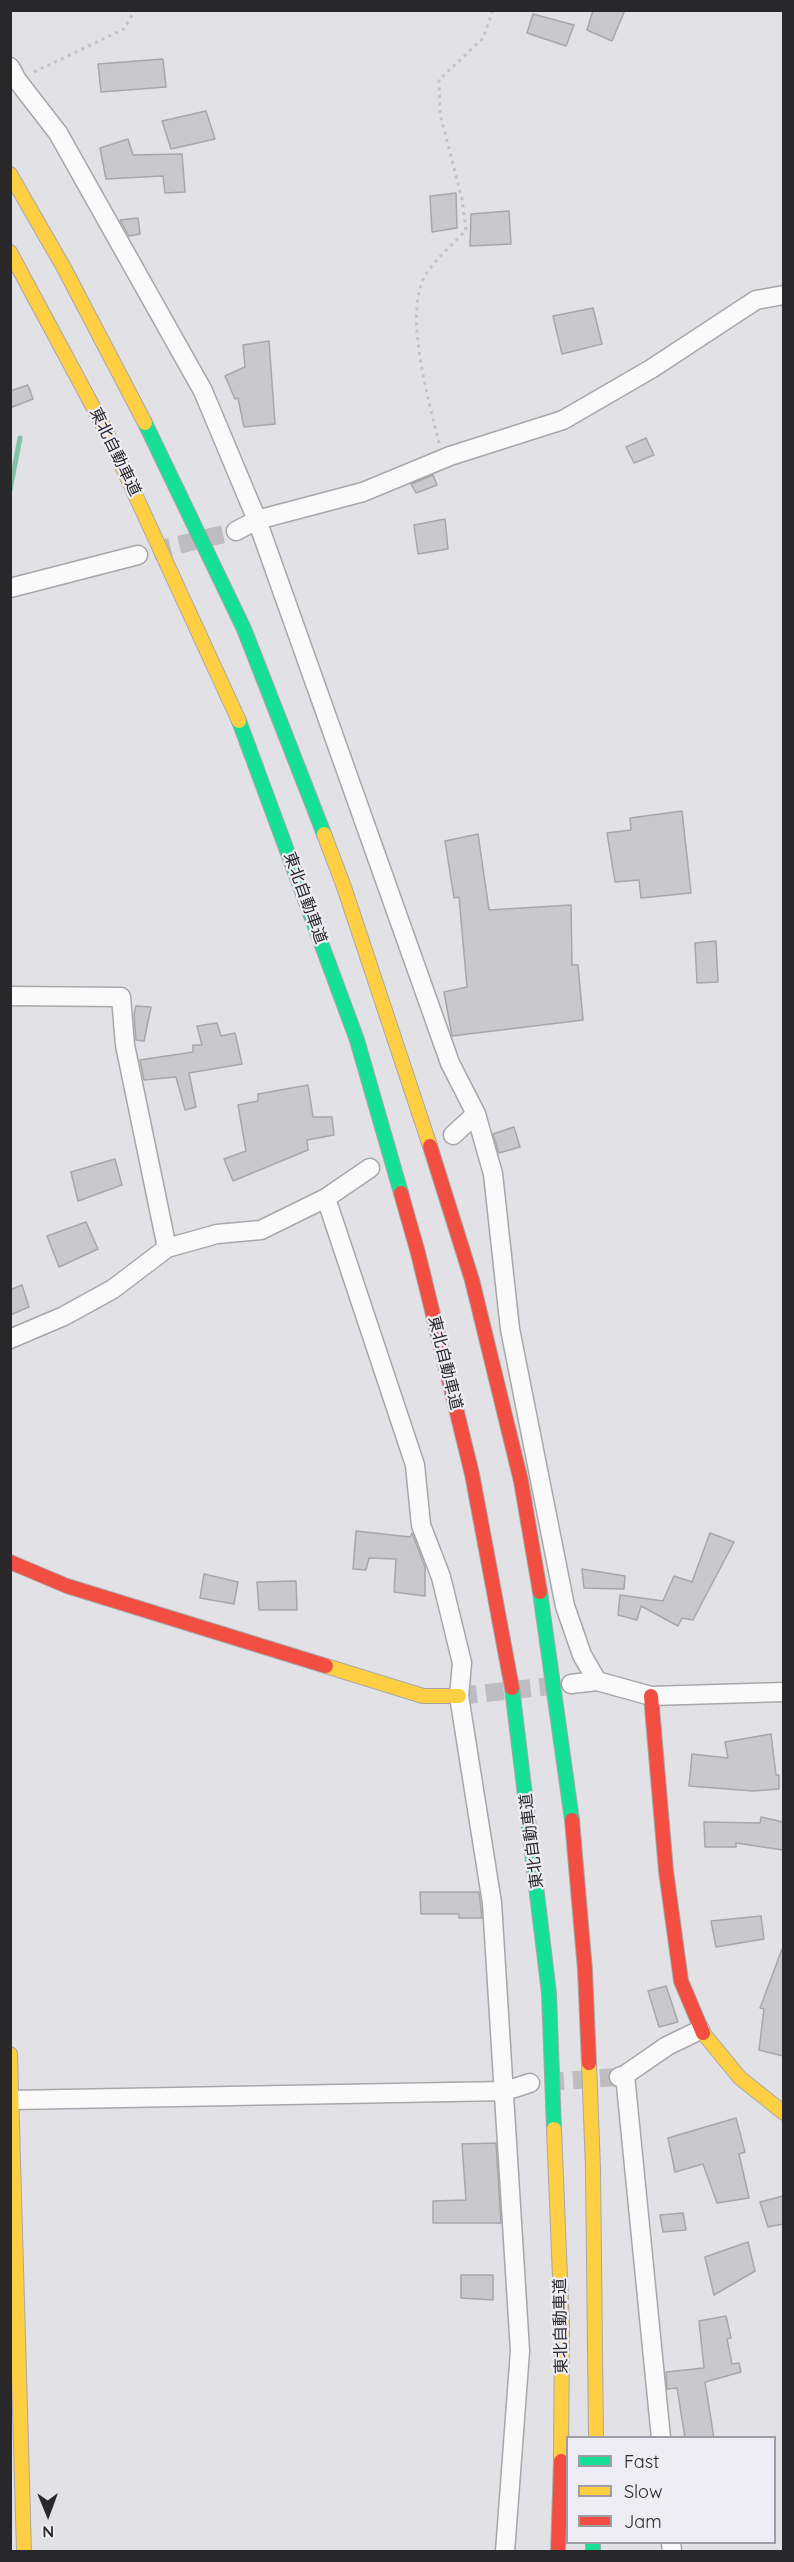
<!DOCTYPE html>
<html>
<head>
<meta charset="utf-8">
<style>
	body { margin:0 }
	#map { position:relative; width:794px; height:2562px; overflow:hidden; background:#e2e1e6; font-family:Quicksand,sans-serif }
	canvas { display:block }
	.frame { position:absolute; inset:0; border:12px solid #28272a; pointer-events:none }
	.legend { position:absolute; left:566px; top:2436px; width:210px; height:108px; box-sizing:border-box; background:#eeecf5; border:2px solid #9f9da4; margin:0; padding:8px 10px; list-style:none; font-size:18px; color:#28272a }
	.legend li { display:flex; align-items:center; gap:12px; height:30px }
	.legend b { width:30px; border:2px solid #9f9da4 }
	.north { position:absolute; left:18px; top:2484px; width:60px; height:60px; -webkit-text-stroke:4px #eeecf5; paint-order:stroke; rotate:179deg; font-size:16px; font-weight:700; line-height:24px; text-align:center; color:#28272a }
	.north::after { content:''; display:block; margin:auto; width:21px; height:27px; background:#28272a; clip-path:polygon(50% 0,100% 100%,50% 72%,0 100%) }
</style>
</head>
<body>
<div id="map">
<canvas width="794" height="2562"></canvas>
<div class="frame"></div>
<ul class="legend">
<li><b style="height:8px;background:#16e098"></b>Fast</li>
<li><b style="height:8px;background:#ffcf43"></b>Slow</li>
<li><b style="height:8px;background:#f24e42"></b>Jam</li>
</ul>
<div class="north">N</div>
</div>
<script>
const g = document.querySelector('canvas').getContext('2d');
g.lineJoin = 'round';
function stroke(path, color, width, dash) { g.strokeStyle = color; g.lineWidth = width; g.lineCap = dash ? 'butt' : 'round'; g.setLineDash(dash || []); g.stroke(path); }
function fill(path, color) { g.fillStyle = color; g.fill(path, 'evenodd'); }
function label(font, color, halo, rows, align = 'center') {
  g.font = font + ' Quicksand,"Noto Sans JP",sans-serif'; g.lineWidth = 4.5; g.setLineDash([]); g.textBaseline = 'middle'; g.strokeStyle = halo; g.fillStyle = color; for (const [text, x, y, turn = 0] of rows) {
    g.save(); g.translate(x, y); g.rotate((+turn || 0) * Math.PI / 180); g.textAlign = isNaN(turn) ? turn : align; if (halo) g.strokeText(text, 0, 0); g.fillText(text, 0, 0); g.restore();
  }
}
const stream = new Path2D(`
	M10 490 20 438`);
const building = new Path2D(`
	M593 10H625L612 41 587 30Z
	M533 14 574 25 566 46 527 33Z
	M163 59 166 87 101 92 98 64Z
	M206 111 215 139 171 149 162 121Z
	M128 139 133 155 182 154 185 192 165 193 163 176 106 179 100 148Z
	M456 193 457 228 432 232 430 196Z
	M509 211 511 244 470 246 471 214Z
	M138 218 140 234 129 236 120 220Z
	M593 308 602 344 562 354 553 316Z
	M269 341 275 424 244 427 238 398 235 399 225 376 245 367 243 345Z
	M28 385 33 399 10 408V391Z
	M646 438 654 455 634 463 626 447Z
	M433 475 437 485 416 493 411 484Z
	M445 519 448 549 418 554 414 525Z
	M682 811 691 893 641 898 639 880 615 882 607 833 631 830 630 818Z
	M478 834 489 910 571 905 572 965H578L583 1020 452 1036 444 992 467 987 459 897 454 898 445 841Z
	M716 941 718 982 697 983 695 943Z
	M136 1006 151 1007 144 1041 136 1040 134 1015Z
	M217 1023 221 1036 235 1033 242 1064 189 1073 196 1107 185 1110 176 1077 144 1080 140 1060 193 1052V1045H202L197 1026Z
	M308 1085 313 1117H332L334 1135 307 1140 308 1150 233 1181 224 1159 246 1151 238 1105 258 1101V1094Z
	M514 1127 520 1147 499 1153 493 1134Z
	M115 1159 122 1185 78 1201 71 1172Z
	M86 1222 98 1249 59 1267 47 1236Z
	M22 1285 29 1307 10 1315V1290Z
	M356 1531 410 1537 412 1533 425 1567V1596L394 1592 396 1559 369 1558 366 1570 353 1569Z
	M710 1533 734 1542 693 1620 682 1618 678 1626 641 1606 637 1620 618 1615 620 1595 663 1601 674 1576 692 1582Z
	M582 1569 625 1576 624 1589 584 1588Z
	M204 1574 238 1582 234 1604 200 1598Z
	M296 1581 297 1610H259L257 1582Z
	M771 1734 776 1775H779V1789L753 1791 689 1786 692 1754 728 1758 725 1742Z
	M761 1817 783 1822V1850L736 1843V1847H705L704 1822 760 1823Z
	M420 1892H479L482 1918H459V1914H421Z
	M761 1916 764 1939 716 1947 711 1921Z
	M782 1949H783V2056L759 2050 764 2009 760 2008Z
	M666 1986 678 2022 659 2027 648 1991Z
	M736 2118 745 2152 739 2154 749 2198 717 2203 703 2164 675 2172 668 2138Z
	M496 2143 501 2223H433V2201L466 2200 462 2144Z
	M783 2196V2224L768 2227 760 2202Z
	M683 2213 686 2230 663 2232 660 2215Z
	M748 2242 755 2271 714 2295 705 2257Z
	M461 2275H493V2300L461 2298Z
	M726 2316 731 2338 727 2339 732 2364 739 2363 741 2372 705 2382 714 2438H685L677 2388 667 2389 666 2372 704 2368 699 2321Z`);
const streetTunnel = new Path2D(`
	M153 551 236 531
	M459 1696 560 1685
	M546 2082 619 2077`);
const path = new Path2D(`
	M34 72 124 29 135 10
	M439 443C429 401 401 308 428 271 439 256 454 243 466 230L462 199 440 114 439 80 483 38 493 10`);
const street = new Path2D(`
	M10 67 17 80 58 133 203 391 257 520 450 1063 476 1114 493 1174 510 1329 565 1606 582 1655 597 1681
	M236 531 257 520 363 492 450 456 563 420 651 369 756 300 784 295
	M10 588 138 555
	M10 996 121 997 125 1045 167 1248
	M453 1135 476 1114
	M326 1198 415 1465 421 1525 441 1577 462 1663 459 1696 492 1903 520 2351 505 2552
	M10 1339 64 1316 113 1289 167 1248 217 1234 261 1230 326 1198 370 1168
	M571 1684 597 1681 651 1696 784 1692
	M625 2075 667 2046 700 2030
	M619 2077 625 2075 661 2438
	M12 2100 505 2091 530 2083
	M671 2542 672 2552`);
const fast = new Path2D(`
	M145 423 244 629 324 834
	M239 721 357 1040 401 1193
	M540 1592 572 1820
	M512 1688 549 1993 554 2129
	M593 2542V2552`);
const slow = new Path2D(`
	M10 174 64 268 145 423
	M10 252 105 429 239 721
	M324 834 344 887 430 1146
	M326 1666 423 1696H459
	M703 2033 740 2078 784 2113
	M10 2054 24 2552
	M589 2063 593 2169 596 2438
	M554 2129 562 2327 561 2461`);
const jam = new Path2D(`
	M430 1146 472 1280 521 1481 540 1592
	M401 1193 418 1253 472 1474 512 1688
	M10 1562 67 1586 326 1666
	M651 1696 666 1871 681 1981 703 2033
	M572 1820 585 1970 589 2063
	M558 2552 561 2461`);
const streetNames = [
	["東北自動車道",115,452,64],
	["東北自動車道",305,898,70],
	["東北自動車道",445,1363,76],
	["東北自動車道",532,1841,-97],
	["東北自動車道",561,2326,-91]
];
stroke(stream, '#84c2a7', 5);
fill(building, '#c9c8cc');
stroke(building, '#a7a6aa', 1.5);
stroke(streetTunnel, '#bdbcc0', 18, [18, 9]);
stroke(street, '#a7a7aa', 21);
stroke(fast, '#a7a7aa', 16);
stroke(slow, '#a7a7aa', 16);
stroke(jam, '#a7a7aa', 16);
stroke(path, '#c3c3c4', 3, [3, 4.5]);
stroke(street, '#fbfafb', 18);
stroke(fast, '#16e098', 14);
stroke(slow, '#ffcf43', 14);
stroke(jam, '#f24e42', 14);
label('16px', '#28272a', '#eeecf5', streetNames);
</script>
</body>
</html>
